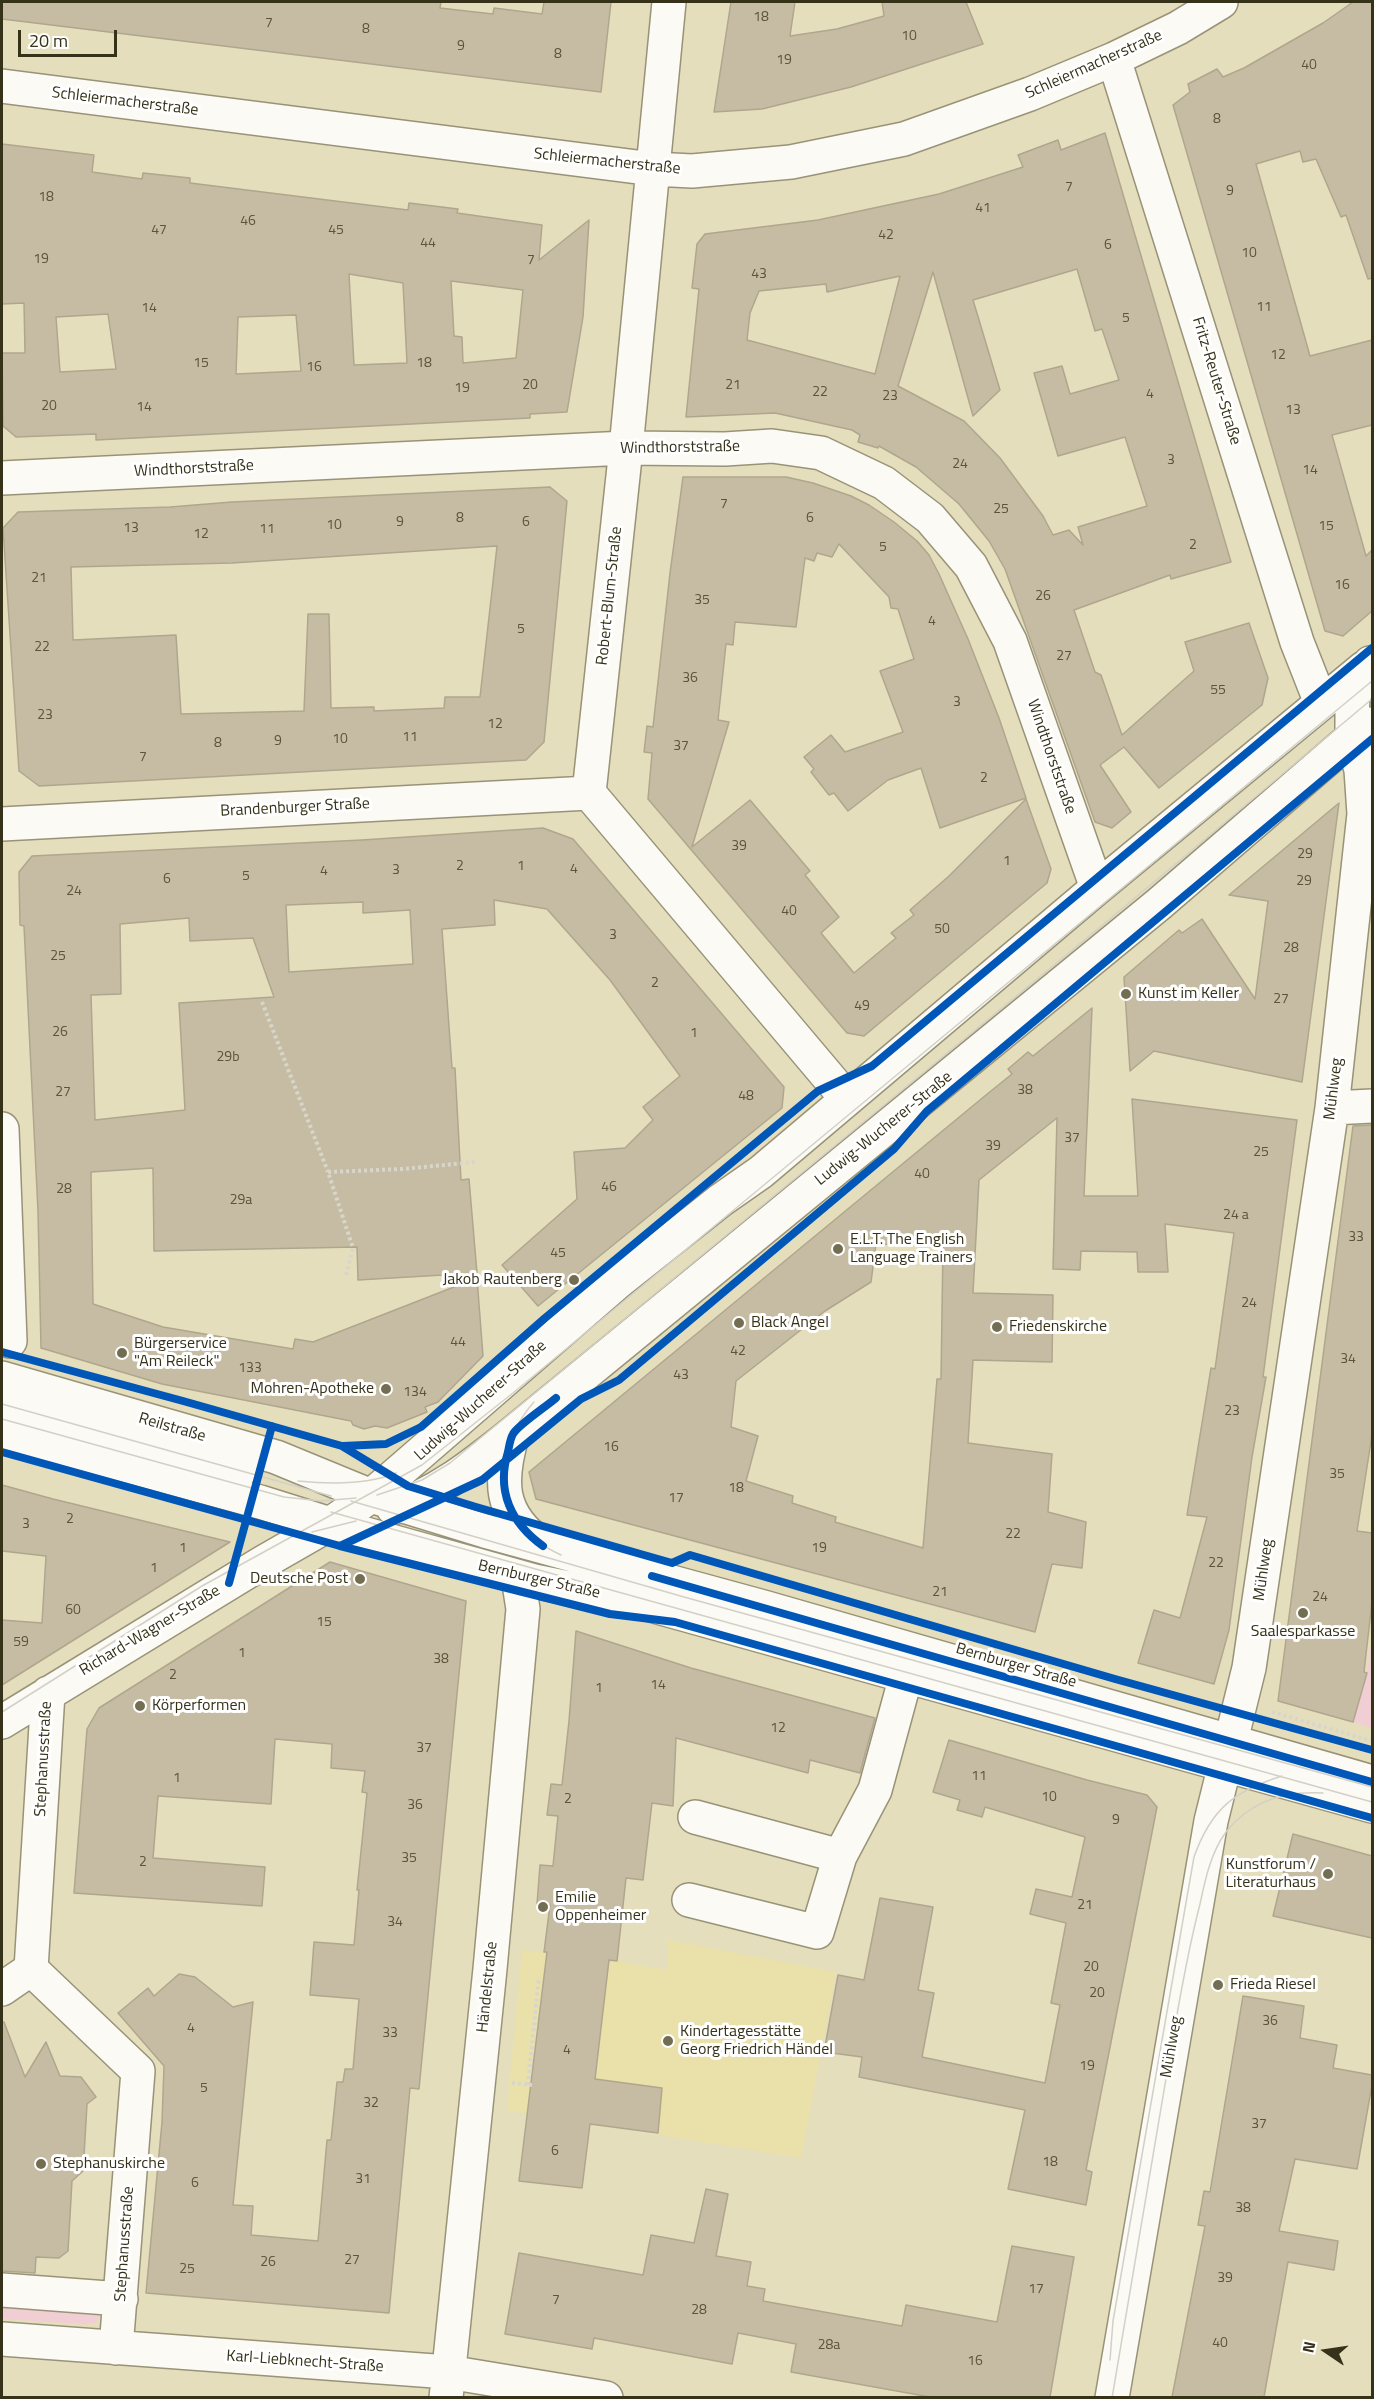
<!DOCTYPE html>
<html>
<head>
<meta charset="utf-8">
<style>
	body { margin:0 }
	#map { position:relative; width:1374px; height:2399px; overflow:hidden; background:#e5debc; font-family:"Titillium Web",sans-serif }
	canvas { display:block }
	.frame { position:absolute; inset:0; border:3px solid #363219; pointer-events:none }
	.north { position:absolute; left:1296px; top:2321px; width:60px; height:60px; -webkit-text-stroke:4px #fff; paint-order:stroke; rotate:283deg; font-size:16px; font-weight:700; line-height:24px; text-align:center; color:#363219 }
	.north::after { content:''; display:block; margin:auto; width:21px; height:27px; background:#363219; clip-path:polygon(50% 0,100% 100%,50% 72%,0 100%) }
	.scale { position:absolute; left:18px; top:30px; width:99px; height:27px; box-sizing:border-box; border:3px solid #363219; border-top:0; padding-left:8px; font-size:18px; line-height:21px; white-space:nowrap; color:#363219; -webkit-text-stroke:4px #fff; paint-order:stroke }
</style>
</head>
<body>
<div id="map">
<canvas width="1374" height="2399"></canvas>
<div class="frame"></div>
<div class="north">N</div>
<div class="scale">20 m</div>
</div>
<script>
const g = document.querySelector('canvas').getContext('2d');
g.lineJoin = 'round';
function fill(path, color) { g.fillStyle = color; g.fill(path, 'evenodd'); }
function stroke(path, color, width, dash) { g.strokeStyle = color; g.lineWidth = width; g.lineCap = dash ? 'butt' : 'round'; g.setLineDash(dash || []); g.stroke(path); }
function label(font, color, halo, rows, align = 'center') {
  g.font = font + ' "Titillium Web",sans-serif'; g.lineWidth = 6; g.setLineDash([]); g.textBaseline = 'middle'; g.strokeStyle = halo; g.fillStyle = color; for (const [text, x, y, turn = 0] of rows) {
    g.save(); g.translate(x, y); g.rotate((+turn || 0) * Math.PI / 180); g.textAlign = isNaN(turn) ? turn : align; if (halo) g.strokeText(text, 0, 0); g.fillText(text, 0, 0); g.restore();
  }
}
const built = new Path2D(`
	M668 1940 836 1972 801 2158 507 2110 522 1950 617 1961 667 1970Z`);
const green = new Path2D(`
	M1372 1637V1728L1353 1722 1367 1673Z
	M2 2300 97 2308 100 2316 95 2323 85 2324 2 2319Z`);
const building = new Path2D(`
	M2 2H441L440 8 493 14 494 8 542 14 544 2H611L601 92 2 19Z
	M731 2H795L790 36 837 29 884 16 882 2H966L983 44 851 87 762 109 714 112Z
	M1353 2H1372V278L1368 279 1346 215 1341 217 1316 159 1303 162 1300 151 1256 164 1310 356 1372 340V425L1332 435 1366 556 1372 550V611L1343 636 1325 631 1173 105 1190 92 1188 84 1217 69 1223 77 1244 68 1323 23Z
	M1105 133 1231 562 1171 579 1170 575 1074 610 1095 672 1101 675 1122 735 1194 671 1185 642 1249 623 1268 678 1262 705 1159 788 1124 747 1100 765 1131 812 1112 828 1095 822 1005 569 989 541 959 504 916 467 879 446 878 448 858 442 860 435 852 430 775 413 686 417 699 289 692 288 697 244 705 234 818 220 939 194 1023 167 1018 155 1058 140 1061 150ZM1077 269 1095 331 1102 329 1119 380 1070 394 1062 366 1034 373 1058 456 1125 437 1147 506 1078 527 1083 545 1069 530 1053 535 1043 516 1000 458 964 421 898 386 933 272 973 416 1000 390 973 300ZM900 276 875 374 747 340 750 313 759 291 826 284 827 292Z
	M2 144 94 155 92 172 142 179 143 173 190 178V183L408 210 409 203 458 209 457 213 542 225 539 260 589 220 583 317 567 412 530 414V418L96 440V434L16 437 3 426 2 353H25L24 303 2 304ZM349 274 403 283 407 363 354 365ZM451 281 523 290 516 358 463 363 462 337 454 336ZM108 314 116 369 60 372 56 317ZM296 315 301 371 236 374 238 317Z
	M683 477H786L813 483 851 496 869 505 894 522 917 541 929 555 939 574 968 639 999 718 1026 798 940 828 921 768 888 780 848 811 834 793 829 795 811 772 814 769 804 757 831 735 845 752 903 732 880 671 914 659 898 609 891 608 889 597 839 544 832 557 817 553 814 561 805 558 796 627 735 622 733 645 726 644 718 720 729 722 692 847 750 800 810 871 805 875 839 917 821 933 854 973 896 938 891 933 914 915 910 910 949 876 1026 799 1051 869 1047 883 864 1036 847 1033 648 799 652 753 644 752 647 726 653 727 670 573Z
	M550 487 567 501 544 742 526 760 39 786 19 771 3 528 18 512 170 507 232 502ZM497 546 480 697H445L444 708 374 711V707L331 708 329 614H308L304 711 181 714 176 635 73 640 71 567 232 563Z
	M1339 803 1302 1082 1154 1051 1130 1071 1124 977 1179 930 1182 933 1202 919 1255 999 1268 901 1229 895Z
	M543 828 573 839 784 1087 782 1108 538 1306 502 1265 577 1199 574 1152 625 1148 653 1120 643 1107 680 1076 610 980 547 909 494 900 495 925 442 929 452 1068H455L461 1180 469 1179 477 1273 358 1280 357 1247 154 1251 153 1168 91 1172 93 1304 163 1327 293 1349 295 1339 313 1342 477 1278 483 1356 438 1402 425 1407 427 1412 387 1428 375 1426 364 1429 353 1425 351 1421 162 1384 41 1348 38 1211 24 926 20 925 19 872 32 856 362 840ZM363 902V913L410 910 413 964 289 972 286 905ZM189 918 190 941 253 938 274 997 179 1003 185 1110 95 1120 91 995 121 994 120 924Z
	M1092 1008 1084 1196H1138L1132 1099 1297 1120 1263 1377H1266L1252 1457 1229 1630 1214 1684 1138 1663 1154 1610 1180 1618 1207 1517 1187 1515 1211 1368 1215 1369 1234 1233 1165 1224 1168 1272H1138L1137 1252 1081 1251 1080 1270 1053 1269 1057 1118 979 1180 973 1293 1053 1295 1052 1362 973 1360 968 1443 1052 1454 1048 1512 1086 1522 1082 1568 1052 1564 1035 1632 536 1499 529 1472 986 1095 1012 1074 1008 1069 1028 1052 1033 1056ZM876 1244 943 1245 941 1379H937L923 1548 835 1522 836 1517 792 1503 793 1496 746 1481 758 1436 731 1427 736 1381 825 1311 871 1282Z
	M1372 1125V1435L1357 1531 1372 1533V1602L1364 1672 1367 1673 1353 1722 1278 1701 1353 1126Z
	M2 1485 53 1499 230 1542 2 1685V1620L42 1623 46 1556 2 1551Z
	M330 1562 466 1601 419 2089 410 2088 389 2313 146 2293 162 2122 164 2066 118 2013 148 1988 154 1996 179 1974 195 1977 233 2007 253 2002 233 2205 253 2206 251 2235 318 2241 327 2140H331L337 2082H343L345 2069H353L359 1999 310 1995 314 1942 354 1945 359 1890H357L367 1793 362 1792 365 1771 331 1768 332 1744 275 1739 271 1804 158 1796 153 1858 265 1867 262 1906 74 1893 87 1729 99 1708Z
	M576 1631 691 1668 875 1718 860 1773 810 1760 808 1773 676 1738 673 1806 652 1803 643 1880 626 1878 617 1961 609 1960 595 2079 662 2088 658 2133 590 2124 582 2188 519 2181 547 1952H544L550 1905 537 1904 540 1865 553 1866 558 1816 547 1815 551 1784 562 1785 569 1721Z
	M949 1740 1087 1780 1147 1795 1157 1807 1086 2170 1092 2172 1086 2205 1008 2189 1025 2110 859 2077 862 2057 824 2052 838 1975 864 1980 880 1898 933 1907 918 1990 934 1993 922 2057 1045 2083 1060 2005 1051 2003 1066 1923 1030 1914 1036 1889 1072 1897 1085 1837 985 1807 982 1817 957 1810 960 1800 933 1792Z
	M1293 1834 1372 1856V1938L1273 1916Z
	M1243 1996 1304 2006 1300 2038 1337 2045 1333 2068 1372 2075V2085L1357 2169 1295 2159 1279 2231 1338 2241 1334 2270 1288 2262 1264 2397H1172L1205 2226 1198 2225 1204 2191 1210 2192Z
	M2 2022H4L25 2077 46 2042 60 2076 81 2077 96 2097 87 2104 84 2156 92 2163 72 2181 68 2251 59 2258 36 2257 35 2273 2 2271Z
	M706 2189 728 2194 716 2256 751 2262 747 2286 765 2289 763 2301 902 2326 906 2305 997 2322 1012 2246 1074 2257 1050 2397H930L791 2372 796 2344 738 2333 732 2364 594 2338 592 2349 505 2334 519 2253 643 2275 651 2235 694 2243Z`);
const path = new Path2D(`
	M262 1002 328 1172
	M346 1275 353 1248 328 1172 403 1169 475 1162
	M1272 1712 1372 1741
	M512 2083 532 2085
	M528 2085 539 1977`);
const minor = new Path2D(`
	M669 2 626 448 589 793 847 1099
	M1114 59 1297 642 1321 703
	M2 86 653 169 692 171 791 162 904 139 1030 94 1114 59 1178 28 1221 2
	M2 478 626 448 725 449 772 446 821 453 884 483 930 518 971 566 1010 641 1097 888
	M2 824 589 793
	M1332 1108 1372 1106
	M2 1129 10 1341
	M2 1378 276 1457 371 1496 485 1531 767 1608 1372 1782
	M2 1404 240 1471
	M2 1432 260 1502 330 1524 534 1581 647 1604 1372 1806
	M513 1433C499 1480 498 1514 542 1545
	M393 1508C439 1493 475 1463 513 1433L1159 904 1368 724
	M48 1693 31 1969 138 2071 116 2348
	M2 1722 262 1563 330 1524 371 1496 619 1281 721 1200 761 1172 1097 888 1364 668
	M695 1817 840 1856 875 1790 906 1676
	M689 1900 817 1932 840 1856
	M2 1989 31 1969
	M2 2290 121 2299
	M2 2339 448 2372 606 2398
	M446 2398 490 1969 523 1609 518 1577
	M1112 2398 1211 1821 1249 1668 1332 1108 1364 814 1361 770 1352 736V716L1353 697 1370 663`);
const tram = new Path2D(`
	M534 1402C508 1431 491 1483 514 1518 526 1536 542 1546 561 1555
	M2 1404 331 1496
	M2 1419 284 1497 321 1501 356 1498
	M298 1481C328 1484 367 1485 396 1473
	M377 1495 422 1480 450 1463 1111 918 1372 699
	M351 1501 684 1597 1372 1787
	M331 1512 1372 1802
	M312 1532 356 1521
	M2 1712 202 1586 422 1465 513 1393 1372 681
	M1110 2360 1113 2321 1194 1857C1211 1809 1234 1791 1282 1776
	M1112 2398C1132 2279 1152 2161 1172 2043 1180 1996 1188 1950 1200 1904 1205 1880 1211 1852 1226 1832 1250 1801 1286 1791 1323 1793`);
const cycleway = new Path2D(`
	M2 1352 183 1401 342 1446 408 1486 476 1507 672 1563 690 1555 1115 1679 1372 1750
	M343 1446 386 1444 421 1427 545 1318 818 1091 872 1066 1372 648
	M2 1452 340 1546 482 1480 581 1399 619 1380 894 1149 927 1111 1372 739
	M340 1546 610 1614 675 1622 1372 1818
	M543 1546C511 1523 496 1491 508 1452 509 1447 510 1439 513 1434 518 1425 547 1406 556 1398
	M652 1576 1372 1782
	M229 1583 272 1426`);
const markers = [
	[1126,994,6,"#736e52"],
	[838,1249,6,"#736e52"],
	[574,1280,6,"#736e52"],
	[739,1323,6,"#736e52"],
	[997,1327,6,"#736e52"],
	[122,1353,6,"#736e52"],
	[386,1389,6,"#736e52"],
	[360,1579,6,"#736e52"],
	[1303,1613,6,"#736e52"],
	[140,1706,6,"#736e52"],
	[1328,1874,6,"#736e52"],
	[543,1907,6,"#736e52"],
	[1218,1985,6,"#736e52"],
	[668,2041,6,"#736e52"],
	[41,2164,6,"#736e52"]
];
const numberNames = [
	["18",761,18],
	["7",269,24],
	["8",366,30],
	["10",909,37],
	["9",461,47],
	["8",558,55],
	["19",784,61],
	["40",1309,66],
	["8",1217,120],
	["7",1069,188],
	["9",1230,192],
	["18",46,198],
	["41",983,209],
	["46",248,222],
	["47",159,231],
	["45",336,231],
	["42",886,236],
	["44",428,244],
	["6",1108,246],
	["10",1249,254],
	["19",41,260],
	["7",531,261],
	["43",759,275],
	["11",1264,308],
	["14",149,309],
	["5",1126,319],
	["12",1278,356],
	["15",201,364],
	["18",424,364],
	["16",314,368],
	["20",530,386],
	["21",733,386],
	["19",462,389],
	["22",820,393],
	["4",1150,395],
	["23",890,397],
	["20",49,407],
	["14",144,408],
	["13",1293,411],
	["3",1171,461],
	["24",960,465],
	["14",1310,471],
	["7",724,505],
	["25",1001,510],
	["8",460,519],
	["6",810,519],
	["9",400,523],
	["6",526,523],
	["10",334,526],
	["15",1326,527],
	["13",131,529],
	["11",267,530],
	["12",201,535],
	["2",1193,546],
	["5",883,548],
	["21",39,579],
	["16",1342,586],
	["26",1043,597],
	["35",702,601],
	["4",932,622],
	["5",521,630],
	["22",42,648],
	["27",1064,657],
	["36",690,679],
	["55",1218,691],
	["3",957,703],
	["23",45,716],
	["12",495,725],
	["11",410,738],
	["10",340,740],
	["9",278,742],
	["8",218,744],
	["37",681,747],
	["7",143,758],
	["2",984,779],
	["39",739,847],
	["29",1305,855],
	["1",1007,862],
	["2",460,867],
	["1",521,867],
	["4",574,870],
	["3",396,871],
	["4",324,872],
	["5",246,877],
	["6",167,880],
	["29",1304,882],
	["24",74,892],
	["40",789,912],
	["50",942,930],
	["3",613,936],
	["28",1291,949],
	["25",58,957],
	["2",655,984],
	["27",1281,1000],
	["49",862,1007],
	["26",60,1033],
	["1",694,1034],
	["29b",228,1058],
	["38",1025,1091],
	["27",63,1093],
	["48",746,1097],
	["37",1072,1139],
	["39",993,1147],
	["25",1261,1153],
	["40",922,1175],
	["46",609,1188],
	["28",64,1190],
	["29a",241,1201],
	["24 a",1236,1216],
	["33",1356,1238],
	["45",558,1254],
	["24",1249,1304],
	["44",458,1343],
	["42",738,1352],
	["34",1348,1360],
	["133",250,1369],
	["43",681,1376],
	["134",415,1393],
	["23",1232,1412],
	["16",611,1448],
	["35",1337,1475],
	["18",736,1489],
	["17",676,1499],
	["2",70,1520],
	["3",26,1525],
	["22",1013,1535],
	["1",183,1549],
	["19",819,1549],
	["22",1216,1564],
	["1",154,1569],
	["21",940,1593],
	["24",1320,1598],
	["60",73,1611],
	["15",324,1623],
	["59",21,1643],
	["1",242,1654],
	["38",441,1660],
	["2",173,1676],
	["14",658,1686],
	["1",599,1689],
	["12",778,1729],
	["37",424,1749],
	["11",979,1777],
	["1",177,1779],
	["10",1049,1798],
	["2",568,1800],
	["36",415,1806],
	["9",1116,1821],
	["35",409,1859],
	["2",143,1863],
	["21",1085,1906],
	["34",395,1923],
	["20",1091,1968],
	["20",1097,1994],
	["36",1270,2022],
	["4",191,2029],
	["33",390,2034],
	["4",567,2051],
	["19",1087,2067],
	["5",204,2089],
	["32",371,2104],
	["37",1259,2125],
	["6",555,2152],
	["18",1050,2163],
	["31",363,2180],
	["6",195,2184],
	["38",1243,2209],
	["27",352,2261],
	["26",268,2263],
	["25",187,2270],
	["39",1225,2279],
	["17",1036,2290],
	["7",556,2301],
	["28",699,2311],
	["40",1220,2344],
	["28a",829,2346],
	["16",975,2362]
];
const streetNames = [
	["Schleiermacherstraße",1094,65,-24],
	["Schleiermacherstraße",125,102,7],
	["Schleiermacherstraße",607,162,6],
	["Fritz-Reuter-Straße",1216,381,73],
	["Windthorststraße",680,448,-1],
	["Windthorststraße",194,469,-3],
	["Robert-Blum-Straße",610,596,-84],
	["Windthorststraße",1051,757,71],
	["Brandenburger Straße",295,808,-3],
	["Mühlweg",1334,1089,-83],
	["Ludwig-Wucherer-Straße",884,1129,-39],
	["Ludwig-Wucherer-Straße",481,1401,-42],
	["Reilstraße",172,1428,16],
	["Mühlweg",1264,1570,-82],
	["Bernburger Straße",539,1580,13],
	["Richard-Wagner-Straße",150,1631,-31],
	["Bernburger Straße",1016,1666,16],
	["Stephanusstraße",44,1759,-87],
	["Händelstraße",488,1987,-84],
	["Mühlweg",1172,2047,-80],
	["Stephanusstraße",125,2244,-86],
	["Karl-Liebknecht-Straße",305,2362,4]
];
const poiNames = [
	["Kunst im Keller",1138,994],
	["E.L.T. The English",850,1240],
	["Language Trainers",850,1258],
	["Jakob Rautenberg",562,1280,"right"],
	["Black Angel",751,1323],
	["Friedenskirche",1009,1327],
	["Bürgerservice",134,1344],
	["\"Am Reileck\"",134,1362],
	["Mohren-Apotheke",374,1389,"right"],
	["Deutsche Post",348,1579,"right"],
	["Saalesparkasse",1303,1632,"center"],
	["Körperformen",152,1706],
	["Kunstforum /",1316,1865,"right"],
	["Literaturhaus",1316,1883,"right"],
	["Emilie",555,1898],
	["Oppenheimer",555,1916],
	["Frieda Riesel",1230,1985],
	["Kindertagesstätte",680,2032],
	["Georg Friedrich Händel",680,2050],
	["Stephanuskirche",53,2164]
];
fill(built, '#eae0aa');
fill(green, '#f0ced4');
fill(building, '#c6bca3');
stroke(building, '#b0a68d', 1.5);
stroke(minor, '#989378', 36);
stroke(path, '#d8d6cb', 4, [3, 3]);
stroke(minor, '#fbfaf5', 33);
stroke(tram, '#d3d0c6', 1.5);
stroke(cycleway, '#0057b8', 8);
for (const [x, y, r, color] of markers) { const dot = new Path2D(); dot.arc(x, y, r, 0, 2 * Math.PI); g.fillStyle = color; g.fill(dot); stroke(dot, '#fff', 2); }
label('14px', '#5a543c', null, numberNames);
label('16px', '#363219', '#fff', streetNames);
label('16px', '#363219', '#fff', poiNames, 'left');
</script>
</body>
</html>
